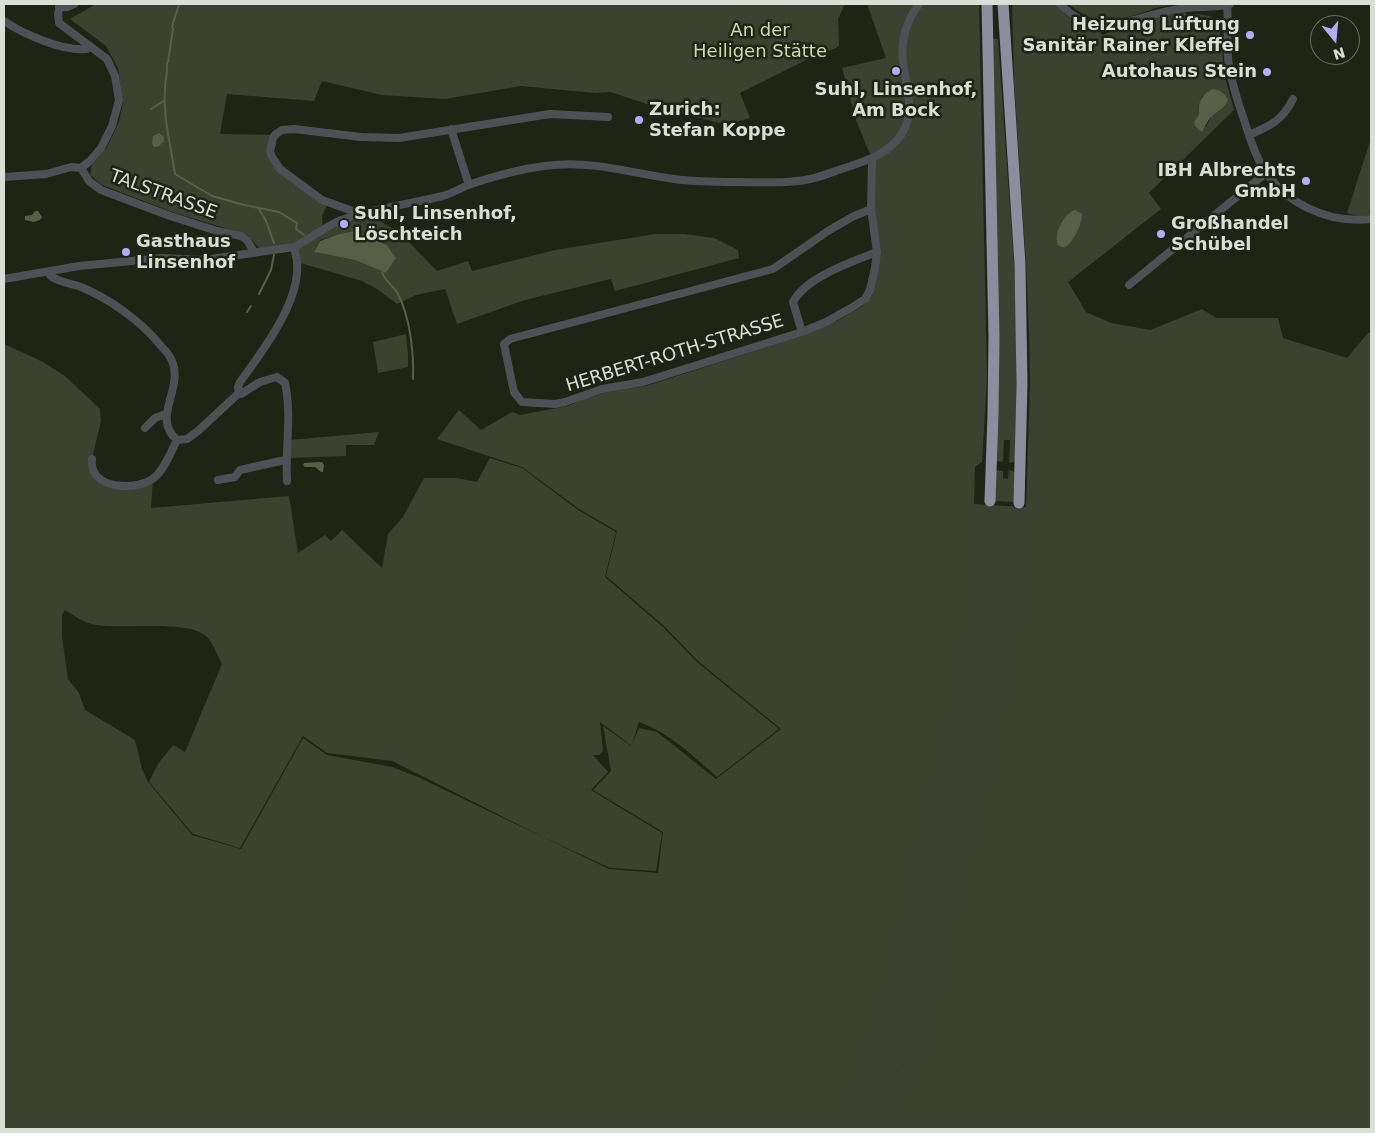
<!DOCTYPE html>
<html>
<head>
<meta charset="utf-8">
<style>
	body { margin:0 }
	#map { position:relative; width:1375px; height:1133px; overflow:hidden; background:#1f2415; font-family:"DejaVu Sans",sans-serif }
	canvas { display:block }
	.frame { position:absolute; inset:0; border:5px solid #daded4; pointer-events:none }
	.north { position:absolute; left:1310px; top:15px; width:50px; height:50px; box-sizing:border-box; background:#1f2415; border:1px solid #6a6e61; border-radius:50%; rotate:163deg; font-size:14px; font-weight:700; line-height:20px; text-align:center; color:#daded4 }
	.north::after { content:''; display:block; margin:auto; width:18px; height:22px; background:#b4acf9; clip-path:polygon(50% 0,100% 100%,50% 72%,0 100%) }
</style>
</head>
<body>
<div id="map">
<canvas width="1375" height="1133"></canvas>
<div class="frame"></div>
<div class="north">N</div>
</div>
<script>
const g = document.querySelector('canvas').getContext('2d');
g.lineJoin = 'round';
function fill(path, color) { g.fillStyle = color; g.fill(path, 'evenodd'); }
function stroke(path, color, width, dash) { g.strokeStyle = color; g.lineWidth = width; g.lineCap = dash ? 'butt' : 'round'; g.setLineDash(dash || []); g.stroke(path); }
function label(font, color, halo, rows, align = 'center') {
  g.font = font + ' "DejaVu Sans",sans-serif'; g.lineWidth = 5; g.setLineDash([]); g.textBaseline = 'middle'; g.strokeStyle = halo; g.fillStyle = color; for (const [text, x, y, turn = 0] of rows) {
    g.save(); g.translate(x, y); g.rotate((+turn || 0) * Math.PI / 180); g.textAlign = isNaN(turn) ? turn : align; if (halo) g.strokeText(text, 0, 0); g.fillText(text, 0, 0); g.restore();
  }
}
const green = new Path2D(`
	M96 4H845L838 19 839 45 836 48 810 58 740 93 750 118 727 125 647 104 610 92 595 93 521 86 445 99 382 95 322 81 314 101 227 94 220 134 276 135 273 152 277 162 327 205 322 216 323 229 367 213 400 233 437 271 468 261 472 271 555 250 655 234H684L714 238 738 250 739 258 615 291 611 279 525 300 457 324 445 289 416 295 397 304 377 289 362 281 297 262 294 248 271 250 259 248 248 235 175 213 102 185 90 175 92 165 107 147 119 122 123 102 118 68 106 46 70 19ZM355 231 387 245 396 258 386 273 355 260 314 252 320 240 339 234Z
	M867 4H979L987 379 982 462 975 467 974 504 1026 507 1030 382 1029 333 1026 263 1014 80 1012 4H1055C1071 21 1076 25 1099 28L1102 35 1142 20 1185 12 1186 14C1199 15 1213 12 1219 25L1225 77 1234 110 1149 193 1161 209 1068 282 1086 312 1111 323 1150 330 1202 309 1216 318H1278L1283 338 1347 358 1368 333H1371V1129H4V344L43 362 65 376 100 409 101 421 92 459 97 478 122 485 153 479 151 508 289 496 298 553 325 535 331 541 342 530 382 568 388 534 403 517 424 478H456L477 482 490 458 522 468 578 510 616 532 605 577 663 627 697 662 779 729 717 777C693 756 670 733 639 722L632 744 639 728 657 732 716 779 781 729 698 661 664 626 606 576 617 531 579 509 522 467 437 439 459 410 481 430 512 412 520 415 568 406 584 399 608 392 646 386 805 335 841 319 864 305 872 295 878 272 875 268 872 159 856 120 842 68 886 58ZM1203 95 1211 117 1206 127 1194 123 1199 114 1198 108ZM65 610C73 615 83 622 92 624 120 631 187 618 207 637 212 641 218 657 222 664L185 752 173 745 158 764 149 782 193 834 240 848 303 736 327 753 392 761 545 838 610 868 656 871 662 833 591 790 608 772 593 755H599L603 751 600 722 632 746H631L603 726 611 771 593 790 663 832 658 873 609 869 418 777 392 767 327 755 303 738 241 849 192 835 148 782 142 769 135 740 85 710 79 693 68 679 62 637V615Z
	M1068 4H1180C1171 5 1162 6 1153 9 1135 15 1115 23 1096 19 1085 17 1077 10 1068 4Z
	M992 39H998L1014 265 1017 335 1015 460 1014 462 1009 463 1010 440H1004L1003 462 996 461Z
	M1371 138V215L1358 216 1347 213Z
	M406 334 408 353V367L378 373 373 342Z
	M379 432 374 445H346V456L289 458V440Z
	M996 470 1003 471V478L1008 479 1009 470 1015 472 1014 502 994 501Z`);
const water = new Path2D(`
	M1213 89C1220 90 1224 93 1228 99 1225 109 1217 111 1211 117 1207 121 1205 127 1202 132L1195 126 1194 122 1199 114C1197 103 1203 93 1213 89Z
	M159 133 164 137V141L159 146 154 147 152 144 153 136Z
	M1075 210 1082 214C1083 221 1073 244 1066 246 1063 248 1062 247 1058 245 1053 235 1064 213 1075 210Z
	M35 211H38L42 217 40 220 34 222 25 220V216L32 215Z
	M355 231 387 245 396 258 386 273 355 260 314 252 320 241 339 234Z
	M322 462 324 465 323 472H321L315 467H305L303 465 304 463Z`);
const stream = new Path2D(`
	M179 4 172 27 173 29 168 62 167 63C168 73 165 80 165 89 163 118 171 147 175 174L212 196 244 205 279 212 297 223 296 229 304 235
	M151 109 165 100
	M259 209 266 221 274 243
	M382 272C385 282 394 286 398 294 410 317 414 353 413 379
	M259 294 271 270 274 255
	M247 312 251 306`);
const highwayTunnel = new Path2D(`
	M849 1129 888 1019 975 650 990 501
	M881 1129 915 1036 1004 650 1019 503`);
const minor = new Path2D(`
	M60 4 58 14 59 23 107 59 115 76 119 100 112 126 101 148 90 161 81 168
	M1060 4C1100 45 1133 15 1179 9 1196 6 1213 8 1230 4
	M1227 5C1229 22 1226 40 1228 58 1230 77 1236 96 1242 114 1248 131 1252 148 1261 164 1282 203 1328 224 1371 219
	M59 7H67L74 4
	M4 21C23 34 64 52 87 49L90 46
	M451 129 469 185
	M1249 135C1270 126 1282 121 1293 99
	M4 177 46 174 71 167 81 168 89 181 101 190 170 216 217 231 241 236 247 240 254 252
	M871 209 852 217 828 231 773 269 510 339 504 344 514 392 522 402 555 404 565 402 602 389 643 382 802 332 826 322 851 308 865 299 870 290 875 268 877 252 871 209 872 159
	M361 214 322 200 280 169 272 157 270 152 273 138 276 134 282 130 294 129 361 137 399 138 550 114 608 117
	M48 272C52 282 72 283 81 287 110 299 141 321 161 346 165 350 170 356 172 361 184 388 151 418 177 440L187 439 198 431 239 393 238 387 240 382C262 352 301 301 297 262 297 258 295 252 294 247
	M4 279 79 266 162 258 204 260 294 247C311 239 326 225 344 219 376 208 410 204 443 196 453 193 462 187 471 184 498 175 527 167 555 165 595 161 635 174 674 179 695 182 715 182 736 182 761 182 786 184 810 179 824 176 837 170 851 166 870 159 883 155 897 140 918 117 906 89 903 62 900 41 907 20 919 4
	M1129 285 1266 173
	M802 332 793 302C806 277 852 262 877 252
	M239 393 241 394 260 382 277 377 285 383C292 415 285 449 287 481
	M145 428 155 418 166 414
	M92 459C88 490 138 492 155 477 165 468 171 452 177 440
	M218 480 235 477 240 470 285 460`);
const highway = new Path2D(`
	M987 4 994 337 993 414 990 501
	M1003 4 1020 265 1022 384 1019 503`);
const markers = [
	[1250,35,5,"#b4acf9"],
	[896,71,5,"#b4acf9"],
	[1267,72,5,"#b4acf9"],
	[639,120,5,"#b4acf9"],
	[1306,181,5,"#b4acf9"],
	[344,224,5,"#b4acf9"],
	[1161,234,5,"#b4acf9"],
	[126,252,5,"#b4acf9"]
];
const poiNames = [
	["Heizung Lüftung",1240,25,"right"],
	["Sanitär Rainer Kleffel",1240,46,"right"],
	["Autohaus Stein",1257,72,"right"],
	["Suhl, Linsenhof,",896,90,"center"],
	["Am Bock",896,111,"center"],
	["Zurich:",649,110],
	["Stefan Koppe",649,131],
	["IBH Albrechts",1296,171,"right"],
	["GmbH",1296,192,"right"],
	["Suhl, Linsenhof,",354,214],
	["Löschteich",354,235],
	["Großhandel",1171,224],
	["Schübel",1171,245],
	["Gasthaus",136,242],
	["Linsenhof",136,263]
];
const parkNames = [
	["An der",760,31],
	["Heiligen Stätte",760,52]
];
const streetNames = [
	["TALSTRASSE",163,195,20],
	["HERBERT-ROTH-STRASSE",675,354,-17]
];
fill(green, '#3c4230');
fill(water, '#576046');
stroke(stream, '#576046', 2);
stroke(highwayTunnel, '#3b4032', 11, [11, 5.5]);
stroke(minor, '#4f4f56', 8);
stroke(highway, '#8e8d9f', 11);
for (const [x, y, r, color] of markers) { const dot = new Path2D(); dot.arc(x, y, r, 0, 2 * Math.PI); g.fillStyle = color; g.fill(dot); stroke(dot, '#1f2415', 2); }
label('bold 18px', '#daded4', '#1f2415', poiNames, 'left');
label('18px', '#cbddaa', '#1f2415', parkNames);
label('18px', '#daded4', '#1f2415', streetNames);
</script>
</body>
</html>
